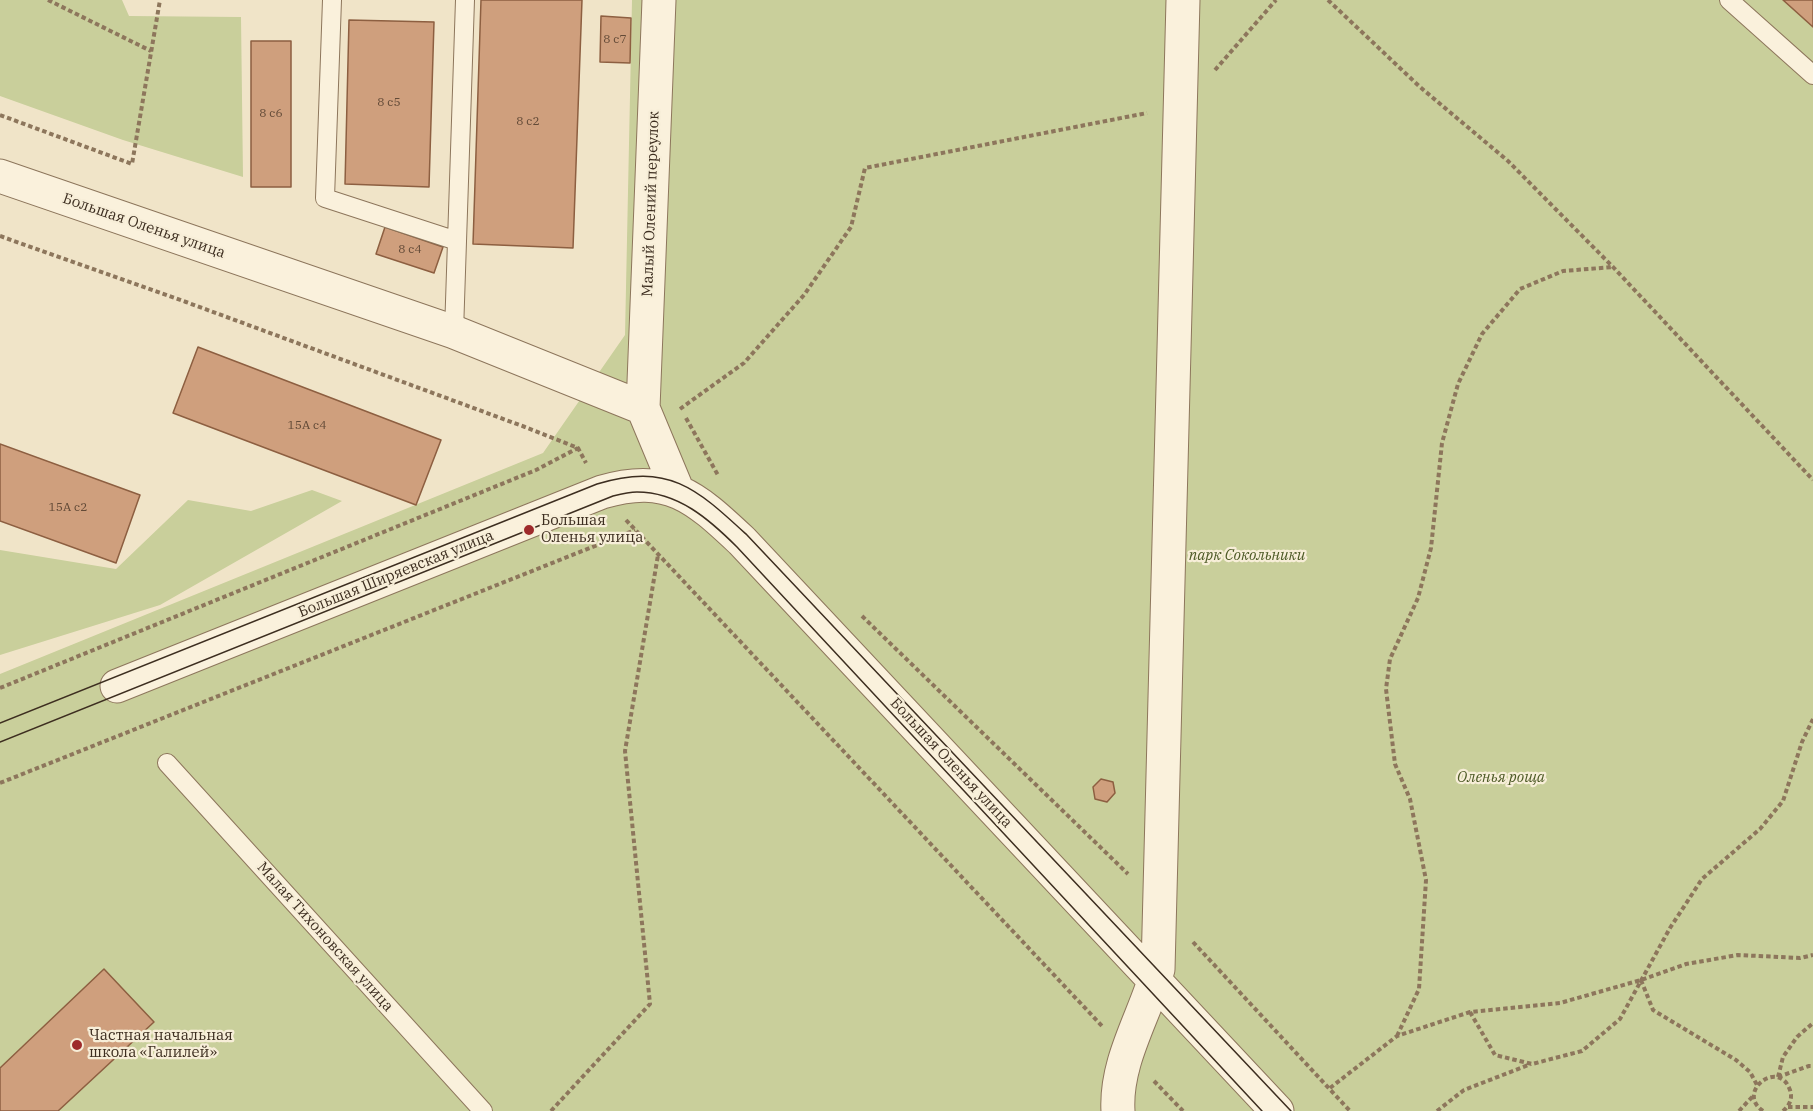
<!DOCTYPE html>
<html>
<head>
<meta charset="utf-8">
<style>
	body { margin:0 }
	canvas { display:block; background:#f0e4c8 }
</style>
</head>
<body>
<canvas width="1813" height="1111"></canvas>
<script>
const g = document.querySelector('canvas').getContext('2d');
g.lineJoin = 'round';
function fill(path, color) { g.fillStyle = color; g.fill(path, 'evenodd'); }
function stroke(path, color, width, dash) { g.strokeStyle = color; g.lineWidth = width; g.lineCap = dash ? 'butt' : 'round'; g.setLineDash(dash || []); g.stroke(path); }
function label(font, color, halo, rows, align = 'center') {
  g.font = font + ' "IBM Plex Serif",serif'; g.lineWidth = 4.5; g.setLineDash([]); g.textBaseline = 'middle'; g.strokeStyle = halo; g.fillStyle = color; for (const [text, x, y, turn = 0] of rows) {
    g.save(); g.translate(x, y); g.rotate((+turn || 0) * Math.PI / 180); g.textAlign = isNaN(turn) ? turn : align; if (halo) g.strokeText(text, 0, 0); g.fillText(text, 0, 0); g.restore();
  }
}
const green = new Path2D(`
	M0 0H122L129 16 241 17 243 177 123 140 0 96Z
	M632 0H1813V1111H0V674L543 453 625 335Z
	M312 490 342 501 160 605 0 655V550L116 569 188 500 251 511Z`);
const building = new Path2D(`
	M481 0H582L573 248 473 244Z
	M1783 0H1813V27Z
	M601 16 631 18 630 63 600 62Z
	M349 20 434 22 429 187 345 184Z
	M251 41H291V187H251Z
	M385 227 443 247 434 273 376 254Z
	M198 347 441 440 416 505 173 413Z
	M0 444 140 495 116 563 0 521Z
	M1101 779 1113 782 1115 793 1107 802 1095 799 1093 787Z
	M104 969 154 1022 58 1111H0V1068Z`);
const path = new Path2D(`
	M48 0 151 51
	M1328 0 1420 87 1508 161 1613 267 1813 480
	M1215 70 1276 0
	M0 115 132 164 160 0
	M0 236 186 302 525 427 578 448 586 463
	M680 409 744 363 804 295 851 227 865 168 1147 113
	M686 418 719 477
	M626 520 1102 1026
	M862 616 1128 874
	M0 688 536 470 578 448
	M0 783 635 530
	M1193 942 1350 1111
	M1641 980 1653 1010 1736 1060 1750 1072 1757 1085
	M1470 1012 1495 1055 1532 1064 1582 1051 1620 1019 1670 928 1702 879 1760 829 1783 801 1802 742 1813 719
	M1397 1036 1419 989 1426 880 1410 799 1395 764 1386 689 1390 659 1418 598 1431 548 1442 443 1458 384 1482 334 1520 289 1563 271 1613 267
	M1778 1077 1783 1057 1797 1037 1813 1023
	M1778 1077 1809 1066H1813
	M1154 1081 1183 1111
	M1330 1088 1397 1036 1470 1012 1560 1003 1641 980 1686 964 1738 955 1800 958 1813 955
	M1788 1107H1813
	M551 1111 650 1004 625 751 658 555
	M1437 1111 1464 1090 1531 1064
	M1739 1111 1753 1096
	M1763 1111C1735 1092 1779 1058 1790 1090 1793 1099 1789 1106 1783 1111`);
const lane = new Path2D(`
	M332 0 325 198 457 241
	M1729 0 1813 75
	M454 332 465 0
	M167 763 483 1111`);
const street = new Path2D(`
	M0 176 454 332 643 408 678 492
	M643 408 659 0
	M117 686 602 492C669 472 696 498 742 541L1277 1111
	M1118 1111C1115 1061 1145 1016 1158 969L1183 0`);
const tram = new Path2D(`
	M0 723 597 484C669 462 697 489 747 535L1291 1111
	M0 742 613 496C621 494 629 492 637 492 678 492 709 519 737 547L1262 1111`);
const markers = [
	[529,530,6,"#9e2a2b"],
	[77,1045,6,"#9e2a2b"]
];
const numberNames = [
	["8 c7",615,40],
	["8 с5",389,103],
	["8 с6",271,114],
	["8 с2",528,122],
	["8 с4",410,250],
	["15A c4",307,426],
	["15А с2",68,508]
];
const streetNames = [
	["Малый Олений переулок",651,204,-88],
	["Большая Оленья улица",144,226,19],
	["Большая Ширяевская улица",396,574,-22],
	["Большая Оленья улица",951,763,47],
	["Малая Тихоновская улица",325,937,48]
];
const poiNames = [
	["Большая",541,521],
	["Оленья улица",541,538],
	["Частная начальная",89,1036],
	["школа «Галилей»",89,1053]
];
const parkNames = [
	["парк Сокольники",1247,556],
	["Оленья роща",1501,778]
];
fill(green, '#c9cf9b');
fill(building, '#cf9f7d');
stroke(building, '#8d5f41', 1.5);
stroke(lane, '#8d765c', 20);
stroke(street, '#8d765c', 35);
stroke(path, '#8d765c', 4, [4.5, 3]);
stroke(lane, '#faf1dc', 18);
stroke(street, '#faf1dc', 33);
stroke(tram, '#3d2e20', 1.5);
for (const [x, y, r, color] of markers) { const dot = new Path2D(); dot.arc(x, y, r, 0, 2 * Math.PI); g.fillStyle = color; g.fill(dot); stroke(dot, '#f7eed8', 2); }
label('12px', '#624a37', null, numberNames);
label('15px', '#3d2e20', '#f7eed8', streetNames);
label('15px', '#3d2e20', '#f7eed8', poiNames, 'left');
label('italic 15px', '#4d5a26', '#f7eed8', parkNames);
</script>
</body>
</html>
